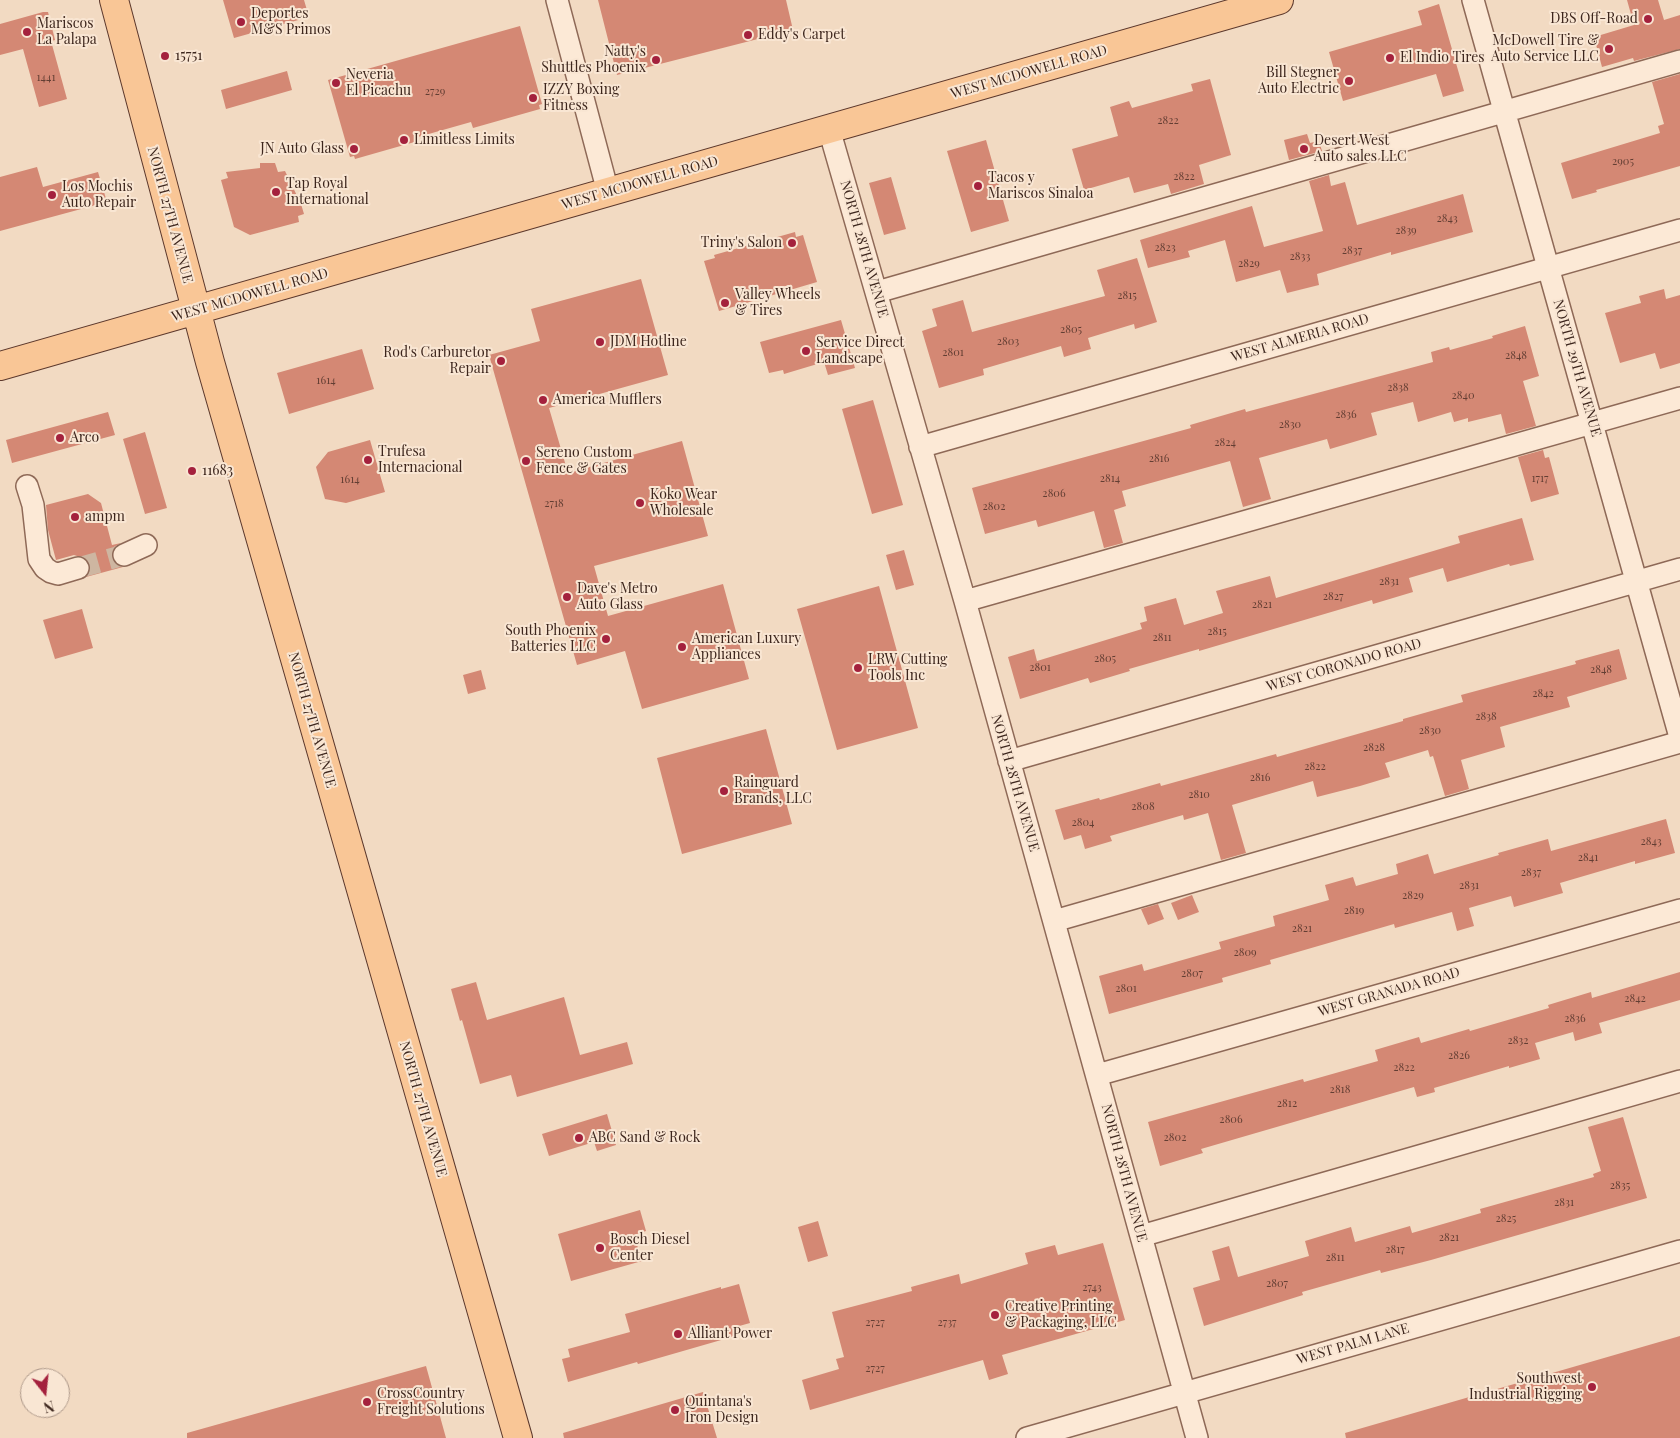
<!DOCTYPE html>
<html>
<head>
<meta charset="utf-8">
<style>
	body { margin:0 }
	#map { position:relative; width:1680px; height:1438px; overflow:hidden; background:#f2dac2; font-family:"Playfair Display",serif }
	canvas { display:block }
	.north { position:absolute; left:20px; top:1368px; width:50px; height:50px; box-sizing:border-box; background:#f9e6d3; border:1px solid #ae998a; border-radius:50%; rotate:164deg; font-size:14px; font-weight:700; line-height:20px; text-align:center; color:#3d261d }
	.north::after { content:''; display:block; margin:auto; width:18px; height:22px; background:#a4213d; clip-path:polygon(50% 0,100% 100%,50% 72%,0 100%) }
</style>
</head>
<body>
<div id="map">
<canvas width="1680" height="1438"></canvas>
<div class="north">N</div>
</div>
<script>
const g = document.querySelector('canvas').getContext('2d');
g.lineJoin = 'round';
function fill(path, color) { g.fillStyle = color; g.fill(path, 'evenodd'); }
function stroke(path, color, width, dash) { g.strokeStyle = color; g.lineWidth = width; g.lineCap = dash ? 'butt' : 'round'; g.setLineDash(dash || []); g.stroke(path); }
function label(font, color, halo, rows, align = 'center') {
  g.font = font + ' "Playfair Display",serif'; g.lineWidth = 4; g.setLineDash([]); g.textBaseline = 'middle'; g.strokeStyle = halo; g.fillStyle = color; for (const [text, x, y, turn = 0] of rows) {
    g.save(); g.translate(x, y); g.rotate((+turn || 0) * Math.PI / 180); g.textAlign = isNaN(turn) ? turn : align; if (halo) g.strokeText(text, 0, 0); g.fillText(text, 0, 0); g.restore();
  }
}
const building = new Path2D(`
	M223 0H304L309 17 234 38Z
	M598 0H786L793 30 617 75Z
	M1627 0H1658L1664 20 1680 15V49L1634 61 1633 58 1602 67 1594 37 1634 25Z
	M1439 4 1464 91 1443 97 1436 74 1343 101 1329 52 1422 25 1418 11Z
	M43 12H48L55 40 51 41 67 99 39 107 23 49 0 55V24Z
	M520 26 542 104 539 105 540 109 473 128 471 122 418 137V141L355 159 354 156 350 157 328 80Z
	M287 71 292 90 226 109 221 90Z
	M1680 74V166L1596 190 1597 192 1572 199 1561 163 1660 133 1658 126 1664 124 1652 82Z
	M1210 79 1231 155 1199 165 1204 184 1171 194 1168 184 1134 193 1129 177 1084 190 1072 149 1118 136 1110 107 1129 101 1132 108 1193 91 1191 84Z
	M1307 134 1310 143 1319 141 1322 151 1289 160 1284 140Z
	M986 140 1009 221 971 232 947 151Z
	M260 163H275L278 172 285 171 301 204 304 214 298 216 299 222 250 235 234 227 221 180 228 178 226 172 260 168Z
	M37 167 43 187 98 172 107 202 0 231V177Z
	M1329 175 1331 186 1345 182 1357 225 1463 194 1473 232 1391 255V252L1317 274 1319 285 1287 293 1280 270 1236 282 1225 240 1188 251 1190 257 1148 268 1140 240 1252 206 1264 247 1323 231 1309 181Z
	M891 177 906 229 884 235 869 183Z
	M795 232 796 237 803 235 817 282 719 311 704 261 715 258 714 255Z
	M1137 258 1157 322 1135 329 1134 324 1088 338 1091 349 1064 357 1061 346 983 369 984 375 939 388 922 331 937 326 932 309 963 300 972 332 1105 296 1097 270Z
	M641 279 668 375 549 408 568 473 682 441 708 536 594 566 608 616 723 584 749 679 642 709 625 651 577 665 489 355 540 341 531 309Z
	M1664 289 1666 299 1680 295V363L1660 369 1655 353 1620 363 1605 313 1641 303 1639 296Z
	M841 320 855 368 828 375 824 362 784 374 783 370 769 373 760 342Z
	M1525 326 1539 376 1523 381 1536 426 1506 434 1501 414 1468 422V418L1454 422 1451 412 1418 422 1413 402 1371 413 1377 435 1330 449 1327 439 1259 458 1271 499 1243 507 1230 461 1122 491 1126 506 1114 510 1123 543 1104 548 1094 511 1038 527 1036 520 985 534 972 488 1191 428 1190 425 1245 409 1246 412 1433 362 1431 352 1449 347 1450 350 1493 338 1492 336Z
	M362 349 374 389 289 414 277 373Z
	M873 400 903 505 872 514 842 409Z
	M108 412 115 435 12 463 6 440Z
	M145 432 167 508 145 514 123 439Z
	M370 440 385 492 346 503 325 499 316 467 328 452Z
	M1543 450 1545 458 1549 457 1559 494 1531 502 1518 457Z
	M88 494 101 503 112 545 121 543 114 547 112 554 113 561 116 565 123 567 86 577 90 570V564L86 559 74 555 56 560 48 530 46 505Z
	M1522 518 1534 560 1510 566 1509 564 1447 582 1443 568 1409 578 1413 592 1373 604 1372 600 1199 651V649L1129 669 1130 671 1090 683 1088 678 1020 699 1008 657 1034 649 1037 661 1142 629 1140 623 1147 621 1144 607 1176 598 1184 625 1223 613 1216 591 1270 576 1276 598 1460 543 1458 536Z
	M904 550 914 585 896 590 886 555Z
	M879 586 918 728 837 750 797 609Z
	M82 609 93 648 55 659 43 620Z
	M1619 649 1627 679 1567 697 1570 707 1500 727 1505 747 1461 760 1469 789 1445 796 1433 756 1430 757 1428 750 1385 763 1390 777 1360 786 1317 797 1313 781 1232 805 1246 853 1221 860 1208 813 1184 820 1183 815 1110 836 1112 841 1085 849 1081 835 1064 840 1055 810 1099 798 1100 800 1160 783 1161 786 1276 754 1277 757 1403 721V719L1463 702 1461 695 1576 664 1575 661Z
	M481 670 486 689 468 694 463 675Z
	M766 729 792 824 682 854 657 758Z
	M1666 819 1675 853 1635 864V861L1560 883 1563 893 1514 907 1511 896 1469 908 1474 926 1457 931 1452 912 1395 928 1394 924 1270 960 1271 964 1222 978 1223 982 1109 1014 1099 976 1142 964 1144 971 1221 949 1219 942 1275 926 1273 916 1329 900 1325 885 1353 877 1356 886 1398 874 1396 864 1428 854 1434 874 1499 855 1498 853 1548 839 1551 851Z
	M1192 895 1199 912 1178 920 1171 903Z
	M1158 904 1164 919 1148 925 1141 909Z
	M1680 972V1000L1599 1023 1602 1033 1575 1041 1573 1032 1535 1043 1540 1059 1509 1068V1066L1434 1088 1435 1092 1417 1097 1414 1087 1201 1149 1203 1153 1160 1166 1148 1122 1303 1079 1304 1082 1378 1061 1375 1050 1419 1037 1421 1043 1469 1029 1470 1031 1549 1008 1548 1005 1591 992 1592 998Z
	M476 982 487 1020 564 997 580 1055 627 1042 633 1064 517 1097 511 1075 480 1084 462 1020 460 1021 451 989Z
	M607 1114 616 1145 597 1151 594 1142 549 1156 542 1134Z
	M1623 1117 1647 1198 1431 1260 1381 1273 1380 1270 1302 1292 1303 1295 1204 1326 1193 1288 1220 1280 1212 1251 1229 1246 1238 1277 1309 1256 1305 1241 1351 1227 1355 1242 1410 1226 1412 1233 1481 1213 1480 1209 1594 1177 1593 1174 1601 1171 1588 1127Z
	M640 1210 646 1231 634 1235 642 1261 571 1281 558 1234Z
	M818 1221 828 1256 808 1262 798 1227Z
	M1103 1243 1125 1320 1002 1355 1008 1374 989 1380 983 1360 810 1410 802 1380 839 1369 836 1359 844 1357 832 1312 912 1291 911 1287 959 1274 961 1284 1028 1264 1025 1253 1055 1245 1058 1255Z
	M739 1284 750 1323 732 1328 735 1336 638 1364 637 1362 568 1382 562 1359 570 1357 568 1349 630 1332 625 1314 721 1287V1289Z
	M1680 1336V1438H1346L1345 1433Z
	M426 1366 446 1438H187V1433Z
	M703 1392 717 1438H564L563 1433Z`);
const minorTunnel = new Path2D(`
	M78 568 124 555`);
const minor = new Path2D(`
	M557 0 608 192
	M1473 0 1680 737
	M829 129 965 601 1197 1438
	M877 292 1680 61
	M920 447 1680 230
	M27 486 33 505 39 559 45 568 51 572 58 574 78 568
	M124 555 146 545
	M965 601 1680 398
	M1009 761 1680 569
	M1054 921 1680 742
	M1097 1075 1680 910
	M1141 1236 1680 1081
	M1027 1438 1680 1251`);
const major = new Path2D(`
	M114 0 210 362 518 1438
	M0 366 1279 0`);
const markers = [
	[1648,19,5,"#a4213d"],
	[241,22,5,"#a4213d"],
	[27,32,5,"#a4213d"],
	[748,35,5,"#a4213d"],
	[1609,49,5,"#a4213d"],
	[165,56,5,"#a4213d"],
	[1390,58,5,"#a4213d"],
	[656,60,5,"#a4213d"],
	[1349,81,5,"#a4213d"],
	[336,83,5,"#a4213d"],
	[533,98,5,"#a4213d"],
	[404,140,5,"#a4213d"],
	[354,149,5,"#a4213d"],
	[1304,149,5,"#a4213d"],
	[978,186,5,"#a4213d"],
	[276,192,5,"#a4213d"],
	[52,195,5,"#a4213d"],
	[792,243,5,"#a4213d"],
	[725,303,5,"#a4213d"],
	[600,342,5,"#a4213d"],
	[806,351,5,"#a4213d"],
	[501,361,5,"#a4213d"],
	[543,400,5,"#a4213d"],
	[60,438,5,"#a4213d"],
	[368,460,5,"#a4213d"],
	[526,461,5,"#a4213d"],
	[192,471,5,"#a4213d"],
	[640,503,5,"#a4213d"],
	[75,517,5,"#a4213d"],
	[567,597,5,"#a4213d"],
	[606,639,5,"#a4213d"],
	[682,647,5,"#a4213d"],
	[858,668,5,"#a4213d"],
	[724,791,5,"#a4213d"],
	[579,1138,5,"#a4213d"],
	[600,1248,5,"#a4213d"],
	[995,1315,5,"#a4213d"],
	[678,1334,5,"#a4213d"],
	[1592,1387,5,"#a4213d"],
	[367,1402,5,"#a4213d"],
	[675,1410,5,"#a4213d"]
];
const numberNames = [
	["1441",46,78],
	["2729",435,92],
	["2822",1168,121],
	["2905",1623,162],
	["2822",1184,177],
	["2843",1447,219],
	["2839",1406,231],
	["2823",1165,248],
	["2837",1352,251],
	["2833",1300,257],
	["2829",1249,264],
	["2815",1127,296],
	["2805",1071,330],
	["2803",1008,342],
	["2801",953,353],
	["2848",1516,356],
	["1614",326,381],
	["2838",1398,388],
	["2840",1463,396],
	["2836",1346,415],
	["2830",1290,425],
	["2824",1225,443],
	["2816",1159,459],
	["2814",1110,479],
	["1717",1540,479],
	["1614",350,480],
	["2806",1054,494],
	["2718",554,504],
	["2802",994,507],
	["2831",1389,582],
	["2827",1333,597],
	["2821",1262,605],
	["2815",1217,632],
	["2811",1162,638],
	["2805",1105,659],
	["2801",1040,668],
	["2848",1601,670],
	["2842",1543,694],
	["2838",1486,717],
	["2830",1430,731],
	["2828",1374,748],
	["2822",1315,767],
	["2816",1260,778],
	["2810",1199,795],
	["2808",1143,807],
	["2804",1083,823],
	["2843",1651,842],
	["2841",1588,858],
	["2837",1531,873],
	["2831",1469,886],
	["2829",1413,896],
	["2819",1354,911],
	["2821",1302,929],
	["2809",1245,953],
	["2807",1192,974],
	["2801",1126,989],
	["2842",1635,999],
	["2836",1575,1019],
	["2832",1518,1041],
	["2826",1459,1056],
	["2822",1404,1068],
	["2818",1340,1090],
	["2812",1287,1104],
	["2806",1231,1120],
	["2802",1175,1138],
	["2835",1620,1186],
	["2831",1564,1203],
	["2825",1506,1219],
	["2821",1449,1238],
	["2817",1395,1250],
	["2811",1335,1258],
	["2807",1277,1284],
	["2743",1092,1288],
	["2727",875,1323],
	["2737",947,1323],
	["2727",875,1369]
];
const poiNames = [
	["Deportes",251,14],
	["M&S Primos",251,30],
	["DBS Off-Road",1638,19,"right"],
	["Mariscos",37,24],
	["La Palapa",37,40],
	["Eddy's Carpet",758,35],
	["McDowell Tire &",1599,41,"right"],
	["Auto Service LLC",1599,57,"right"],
	["Natty's",646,52,"right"],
	["Shuttles Phoenix",646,68,"right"],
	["15751",175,56],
	["El Indio Tires",1400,58],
	["Bill Stegner",1339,73,"right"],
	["Auto Electric",1339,89,"right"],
	["Neveria",346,75],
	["El Picachu",346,91],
	["IZZY Boxing",543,90],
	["Fitness",543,106],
	["Limitless Limits",414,140],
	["Desert West",1314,141],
	["Auto sales LLC",1314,157],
	["JN Auto Glass",344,149,"right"],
	["Tacos y",988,178],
	["Mariscos Sinaloa",988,194],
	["Tap Royal",286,184],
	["International",286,200],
	["Los Mochis",62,187],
	["Auto Repair",62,203],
	["Triny's Salon",782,243,"right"],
	["Valley Wheels",735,295],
	["& Tires",735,311],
	["JDM Hotline",610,342],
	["Service Direct",816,343],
	["Landscape",816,359],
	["Rod's Carburetor",491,353,"right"],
	["Repair",491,369,"right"],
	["America Mufflers",553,400],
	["Arco",70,438],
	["Trufesa",378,452],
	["Internacional",378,468],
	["Sereno Custom",536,453],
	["Fence & Gates",536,469],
	["11683",202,471],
	["Koko Wear",650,495],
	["Wholesale",650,511],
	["ampm",85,517],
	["Dave's Metro",577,589],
	["Auto Glass",577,605],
	["South Phoenix",596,631,"right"],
	["Batteries LLC",596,647,"right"],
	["American Luxury",692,639],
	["Appliances",692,655],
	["LRW Cutting",868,660],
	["Tools Inc",868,676],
	["Rainguard",734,783],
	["Brands, LLC",734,799],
	["ABC Sand & Rock",589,1138],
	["Bosch Diesel",610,1240],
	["Center",610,1256],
	["Creative Printing",1005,1307],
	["& Packaging, LLC",1005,1323],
	["Alliant Power",688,1334],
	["Southwest",1582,1379,"right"],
	["Industrial Rigging",1582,1395,"right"],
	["CrossCountry",377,1394],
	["Freight Solutions",377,1410],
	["Quintana's",685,1402],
	["Iron Design",685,1418]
];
const streetNames = [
	["WEST MCDOWELL ROAD",1029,72,-16],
	["WEST MCDOWELL ROAD",640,183,-16],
	["NORTH 27TH AVENUE",170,215,75],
	["NORTH 28TH AVENUE",864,249,74],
	["WEST MCDOWELL ROAD",250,295,-16],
	["WEST ALMERIA ROAD",1300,338,-16],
	["NORTH 29TH AVENUE",1577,368,74],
	["WEST CORONADO ROAD",1344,665,-16],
	["NORTH 27TH AVENUE",312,720,74],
	["NORTH 28TH AVENUE",1015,783,74],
	["WEST GRANADA ROAD",1389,992,-16],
	["NORTH 27TH AVENUE",423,1109,74],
	["NORTH 28TH AVENUE",1124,1173,75],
	["WEST PALM LANE",1353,1344,-16]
];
fill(building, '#d48874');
stroke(minorTunnel, '#ceb6a1', 21, [21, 11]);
stroke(minor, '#8e6957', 24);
stroke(major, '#5c382c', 30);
stroke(minor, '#fce9d6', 21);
stroke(major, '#f9c696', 28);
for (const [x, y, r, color] of markers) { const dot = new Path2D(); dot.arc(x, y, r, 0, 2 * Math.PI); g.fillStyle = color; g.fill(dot); stroke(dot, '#f9e6d3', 2); }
label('11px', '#633e33', null, numberNames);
label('14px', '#3d261d', '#f9e6d3', poiNames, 'left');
label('14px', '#3d261d', '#f9e6d3', streetNames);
</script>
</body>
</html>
